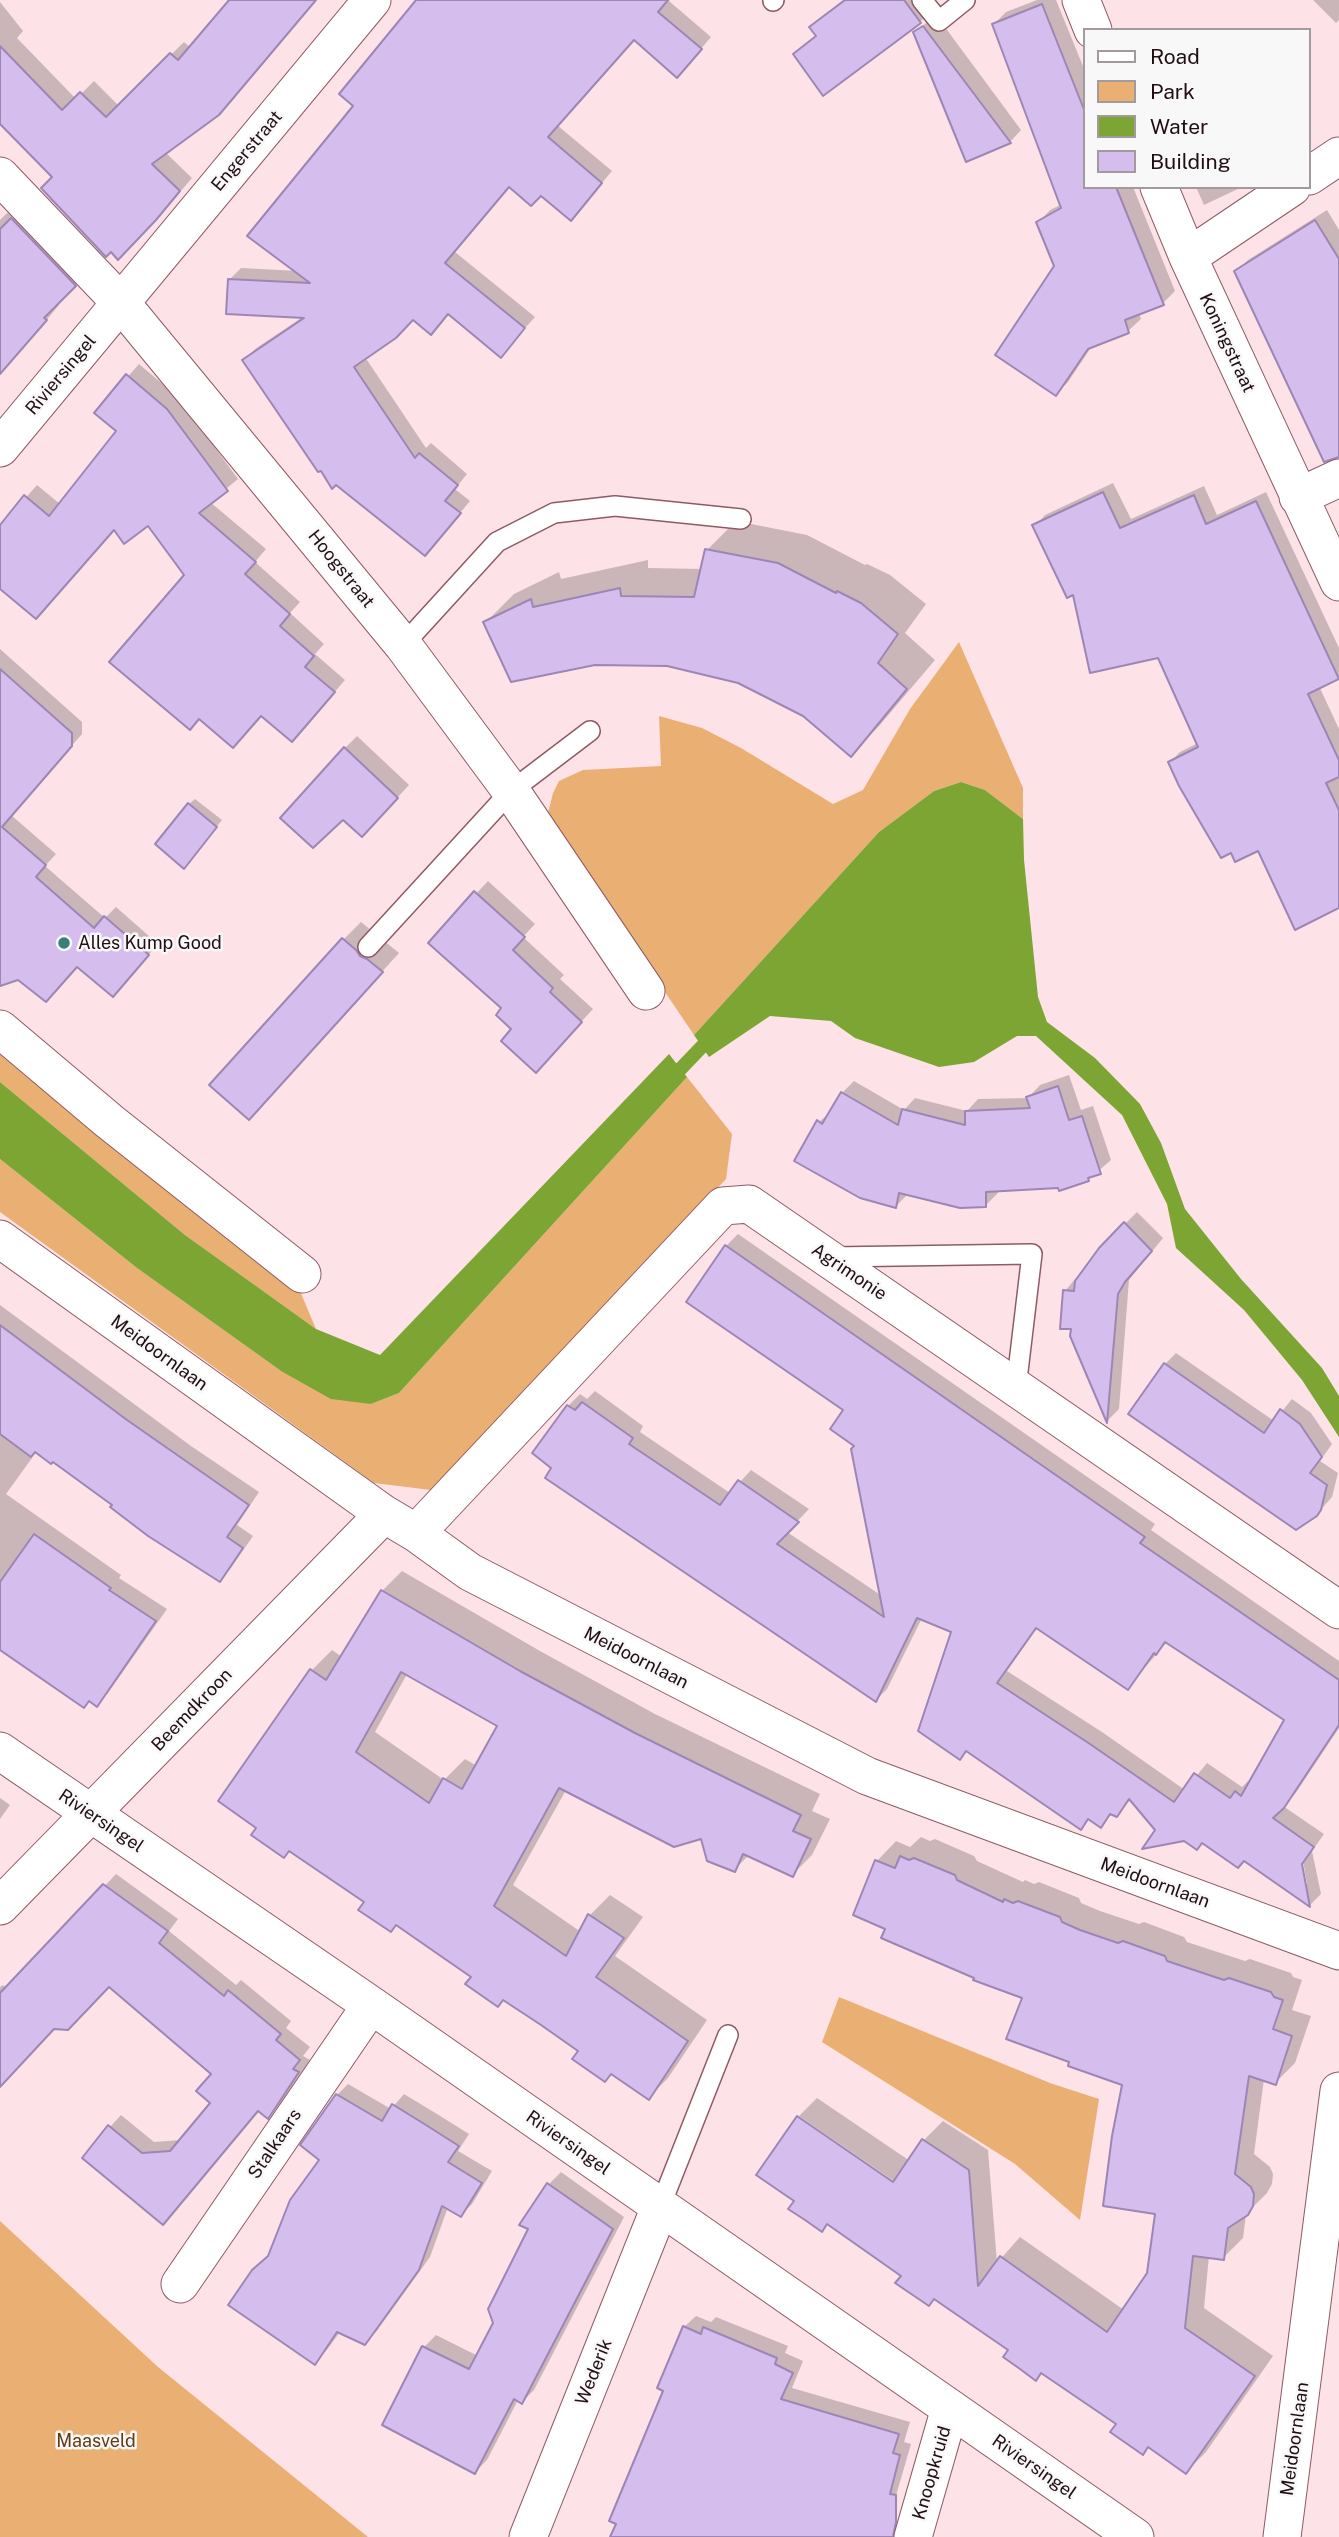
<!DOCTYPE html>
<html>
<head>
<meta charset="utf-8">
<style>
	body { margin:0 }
	#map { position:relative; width:1339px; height:2537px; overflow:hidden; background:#fde3e7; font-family:"Public Sans",sans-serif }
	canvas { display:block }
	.legend { position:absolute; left:1083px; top:28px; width:228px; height:161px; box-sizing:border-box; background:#f8f8f8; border:2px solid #a29a9c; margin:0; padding:9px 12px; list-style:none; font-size:21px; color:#220e12 }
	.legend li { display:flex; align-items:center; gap:14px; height:35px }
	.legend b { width:35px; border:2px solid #a29a9c }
</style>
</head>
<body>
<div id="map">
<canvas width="1339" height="2537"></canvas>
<ul class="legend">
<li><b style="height:9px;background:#fff"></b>Road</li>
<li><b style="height:19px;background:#eab073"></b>Park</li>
<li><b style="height:19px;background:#7ca534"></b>Water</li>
<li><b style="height:19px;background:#d5bded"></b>Building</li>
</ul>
</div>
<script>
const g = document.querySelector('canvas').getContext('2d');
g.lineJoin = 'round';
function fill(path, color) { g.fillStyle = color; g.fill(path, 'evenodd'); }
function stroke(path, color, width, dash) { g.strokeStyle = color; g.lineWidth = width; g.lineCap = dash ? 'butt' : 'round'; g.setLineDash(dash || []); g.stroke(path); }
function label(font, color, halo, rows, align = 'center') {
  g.font = font + ' "Public Sans",sans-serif'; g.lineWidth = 5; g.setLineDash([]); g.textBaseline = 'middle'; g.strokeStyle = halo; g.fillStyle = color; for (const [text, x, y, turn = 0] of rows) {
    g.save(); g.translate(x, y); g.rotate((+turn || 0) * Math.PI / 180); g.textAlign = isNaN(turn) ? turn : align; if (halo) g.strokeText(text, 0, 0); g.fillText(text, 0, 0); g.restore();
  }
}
const green = new Path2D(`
	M959 642 1023 788V819L985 790 961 782 934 791 879 832 694 1035 547 817 553 793 559 781 583 770 661 766 659 716 702 728 741 748 833 804 863 790 910 709Z
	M0 1047 297 1284 316 1329 185 1235 0 1082Z
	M687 1077 732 1134 726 1179 431 1490 374 1483 0 1212V1159L137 1268 281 1371 371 1404 399 1393Z
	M839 1997 1050 2083 1099 2099 1080 2220 1015 2164 822 2042Z
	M0 2221 158 2367 368 2537H0Z`);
const water = new Path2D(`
	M961 782 985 790 1023 819 1024 860 1038 997 1047 1022 1095 1058 1140 1104 1161 1143 1185 1209 1241 1279 1322 1368 1339 1396V1437L1302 1380 1244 1310 1176 1248 1167 1204 1122 1115 1036 1036H1017L974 1062 939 1067 855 1038 831 1021 770 1016 709 1057 694 1035 879 832 934 791Z
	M669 1054 687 1077 399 1393 371 1404 331 1399 281 1371 137 1268 0 1159V1082L185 1235 316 1329 380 1355Z`);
const shadow = new Path2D(`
	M231 0H316L165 152 192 178 168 206 118 257 54 177 0 121V2L23 31 17 38 76 99 94 81 119 106 184 42 191 48Z
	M418 0H670L669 1 711 37 688 64 634 38 557 125 612 171 581 208 510 186 455 252 535 317 501 355 449 313 413 318 365 357 426 448 431 443 467 474 455 489 470 501 435 543 244 360 255 349 304 316 230 279 241 268 298 271 355 106Z
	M843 0H925L932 10 920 22 795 54 817 35 811 27Z
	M1037 0H1056L1085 71V187H1133L1175 291 1163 303 1139 313 1141 319 1128 331 1092 346 1068 382 1056 394V266L1038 223 1050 210 1062 204 994 24 1006 12Z
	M1313 0H1339V20L1336 23Z
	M936 15 1021 130 1010 142 915 32Z
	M1196 187H1242L1204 205Z
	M10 210 88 272 56 303 59 305 23 348 0 352V220Z
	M1327 210 1339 230V442L1236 271 1248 260Z
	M139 364 178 397 238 479 210 502 266 549 255 562 300 602 290 613 324 644 315 654 345 680 303 728 262 714 233 746 186 575 149 524 115 528 0 587V527L37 485 60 504 118 431 97 412Z
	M1113 483 1131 519 1204 486 1217 515 1266 492 1339 648V676L1319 686 1339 729V906L1259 849 1231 851 1170 762 1180 752 1198 743 1159 656 1074 593 1035 526 1045 515Z
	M736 521 807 535 865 565 867 564 890 575 926 604 905 633 935 660 879 726 851 754 804 715 739 681 485 623 514 594 559 572 561 579 648 560V568L703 569 707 550Z
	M0 649 82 722V734L11 815 56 854 45 866 105 918 116 907 158 944 123 984 78 965 0 985Z
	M357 736 409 785 374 823 345 748Z
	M195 799 222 820 189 861V804Z
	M488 881 535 924 523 937 564 975 560 979 593 1009 547 1059 504 1008 430 943Z
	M361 922 399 953 266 1100 343 940Z
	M1069 1075 1081 1110 1093 1106 1111 1160 1088 1180 1059 1186 997 1190 998 1193 986 1205 908 1194 896 1206 819 1122 832 1111 842 1093 854 1081 904 1110 915 1098 967 1111 978 1099 1028 1098 1040 1085Z
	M1137 1212 1163 1238 1129 1280 1119 1409 1108 1420 1072 1336 1073 1328 1065 1291 1100 1249Z
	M738 1234 1155 1524 1151 1530 1339 1661V1728L1295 1794 1283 1806 1324 1834 1312 1851 1321 1894 1310 1905 1244 1859 1203 1842 1185 1839 1158 1830 1131 1799 1117 1815 1113 1813 1101 1825 1090 1818 1081 1828 967 1750 960 1757 953 1631 922 1618 887 1689 876 1700 534 1453 568 1406 580 1394 587 1399 595 1391 643 1426 640 1432 730 1493 751 1470 809 1509 787 1532 882 1596 857 1446 845 1409 689 1301 726 1246ZM1038 1627 1128 1687 1168 1641 1287 1720 1251 1783 1248 1781 1242 1787 1207 1763 1185 1790 1102 1732 1007 1671ZM1302 1855 1307 1884H1304L1298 1856Z
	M0 1305 191 1446 259 1492 237 1525 253 1536 231 1568 220 1580 53 1460 37 1451 6 1494 121 1575 119 1578 167 1609 108 1693 97 1705 0 1647Z
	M1176 1353 1274 1421 1292 1399 1311 1413 1332 1444 1320 1461 1338 1473 1332 1497 1316 1515 1165 1364Z
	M402 1571 540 1651 655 1714 820 1794 812 1811 830 1819 812 1855 792 1875 749 1855 735 1869 702 1837 566 1790 513 1885 581 1932 590 1915 610 1895 643 1917 615 1956 707 2020 668 2078 648 2098 398 1924 391 1930 366 1902 258 1827 311 1671 332 1650 342 1657 382 1591ZM407 1674 499 1725 477 1766 465 1759 444 1780 375 1732Z
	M0 1798 10 1805 0 1819Z
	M921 1837 930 1841 935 1839 974 1856 977 1861 1023 1882 1025 1880 1034 1884 1039 1882 1079 1898 1081 1903 1100 1911 1139 1924 1144 1922 1184 1937 1187 1942 1245 1961 1250 1959 1291 1973 1293 1977 1302 1980 1292 2010 1311 2016 1295 2063 1275 2083 1264 2079 1254 2154 1270 2167 1273 2174 1272 2184 1267 2193 1246 2214 1243 2238 1223 2258 1209 2256 1204 2308 1273 2356 1206 2452 1186 2472 1150 2446 1143 2453 1118 2424 1042 2372 1036 2378 1011 2350 828 2223 822 2230 796 2201 758 2174 799 2116V2120L899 2188 901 2186 799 2116 817 2098 910 2161 923 2141 943 2121 988 2150 997 2263 1020 2237 1124 2310 1149 2274 1157 2212 1124 2083 1072 2061 1024 1997 976 1977 887 1928 877 1861 896 1841 910 1847Z
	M116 1874 178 1919 169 1931 236 1985 241 1980 291 2021 286 2028 310 2047 303 2056 310 2060 279 2105 267 2117 259 2110 174 2211 110 2127 121 2115 154 2142 181 2140 213 2102V2073L109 1985 54 2027 0 2084V1987L3 1985 7 1989Z
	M348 2084 391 2109 404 2094 437 2114 469 2134 458 2151 492 2171 472 2204 461 2215 448 2207 430 2257 376 2332 364 2343 340 2332 326 2351 315 2363 270 2255 321 2159 337 2095Z
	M561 2172 624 2217 534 2390 522 2402 518 2400 487 2460 475 2472 424 2347 436 2335 478 2356 495 2323 549 2184Z
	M696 2316 711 2322 716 2317 788 2346 785 2353 803 2361 792 2388 910 2422 904 2442 911 2444 884 2537H612L665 2390 684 2327Z`);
const stream = new Path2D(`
	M668 1082 715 1033`);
const building = new Path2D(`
	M229 0H316L219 115 152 164 180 191 156 220 118 260 111 252 106 257 41 188 52 177 0 124V46L62 110 80 92 106 117 170 53 178 60Z
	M416 0H668L658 12 702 49 677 78 634 40 548 137 602 183 571 221 541 196 531 206 509 187 445 263 525 328 501 358 448 314 431 335 413 320 396 338 354 367 415 458 419 453 458 485 445 501 461 513 425 556 336 485 332 489 321 471 318 472 242 360 304 318 226 314 228 279 310 283 247 236 353 106 339 94Z
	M845 0H904L921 23 823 96 793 54 816 36 809 27Z
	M1042 4 1085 112V187H1116L1164 305 1125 320 1129 333 1088 349 1056 396 995 355 1054 266 1036 222 1061 208 992 24Z
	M923 26 1011 143 966 162 913 32Z
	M11 218 76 286 44 318 47 320 0 374V229Z
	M1315 220 1339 259V457L1324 462 1234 271Z
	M126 374 167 409 228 491 199 513 256 562 245 574 290 614 280 626 314 656 305 667 335 692 292 742 261 716 233 748 199 719 190 730 109 662 184 575 148 526 124 544 114 530 36 619 0 589V525L24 495 49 516 116 431 94 413Z
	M1103 492 1120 528 1194 495 1206 524 1256 501 1339 679 1308 694 1339 760V777L1326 783 1339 810V908L1295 930 1258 851 1235 862 1231 853 1221 858 1179 786 1168 762 1198 747 1158 658 1090 673 1073 595 1067 598 1032 525Z
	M705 549 778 563 836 593 837 591 861 603 898 634 878 663 907 689 851 757 803 716 738 683 667 666 595 665 511 682 483 622 531 599 533 607 620 588 621 596 694 597Z
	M0 669 72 733V746L2 827 46 865 36 877 94 928 104 916 149 955 113 997 77 967 46 1002 18 980 0 986Z
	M344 747 398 798 362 837 343 820 313 848 280 818Z
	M188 803 217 827 184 869 155 844Z
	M474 891 525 937 513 950 553 988 550 992 582 1022 536 1073 501 1041 511 1029 496 1015 501 1008 428 943Z
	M342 938 356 950 360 956 367 959 383 972 249 1120 209 1085Z
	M1058 1086 1069 1120 1082 1116 1101 1174 1088 1178 1089 1181 1059 1191 1058 1188 986 1192V1207L960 1208 899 1193 896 1208 860 1198 794 1161 817 1120 822 1124 841 1092 898 1125 902 1109 965 1125V1111L1030 1108 1026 1097Z
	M1124 1222 1152 1251 1125 1282 1118 1294 1107 1423 1070 1336 1071 1329H1060L1063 1290 1074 1291 1075 1281 1099 1248Z
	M725 1245 1145 1537 1140 1543 1339 1680V1725L1284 1808 1273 1818 1314 1847 1302 1864 1310 1907 1244 1861 1238 1868 1202 1843 1197 1850 1184 1841 1142 1849 1155 1830 1129 1799 1117 1817 1110 1814 1101 1828 1088 1819 1081 1830 966 1751 960 1760 918 1731 951 1632 917 1618 876 1702 545 1478 551 1468 532 1453 567 1405 575 1410 582 1402 633 1438 629 1444 720 1505 738 1480 799 1522 777 1544 884 1617 851 1449 854 1446 830 1429 843 1410 686 1302ZM1036 1628 1128 1690 1154 1653 1156 1655 1165 1642 1284 1720 1241 1796 1235 1791 1230 1798 1194 1773 1174 1802 1090 1744 997 1683Z
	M0 1325 127 1420 249 1505 227 1537 243 1548 220 1582 148 1536 110 1507 112 1505 53 1462 51 1464 35 1452 31 1457 0 1434Z
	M1164 1363 1264 1433 1280 1409 1300 1424 1322 1457 1310 1473 1327 1485 1321 1510 1317 1516 1296 1530 1128 1414Z
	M34 1534 111 1588 109 1590 156 1621 97 1707 89 1701 84 1708 0 1650V1582Z
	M381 1590 520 1671 635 1733 801 1815 793 1831 811 1839 793 1877 743 1854 735 1872 707 1861 701 1839 674 1847 559 1788 494 1906 566 1956 588 1914 624 1938 596 1977 688 2041 649 2100 611 2074 605 2082 572 2059 578 2051 541 2025 503 2000 498 2007 465 1984 471 1977 396 1925 391 1932 358 1910 364 1902 289 1851 284 1858 251 1835 256 1828 218 1801 310 1669 326 1680ZM401 1672 497 1726 462 1789 443 1778 429 1803 356 1752Z
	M900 1856 909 1860 914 1858 955 1875 957 1880 1003 1902 1004 1899 1013 1903 1018 1901 1060 1917 1062 1922 1080 1930 1118 1943 1123 1941 1165 1956 1167 1961 1224 1980 1229 1978 1271 1992 1274 1997 1283 2000 1273 2029 1292 2036 1276 2085 1249 2076 1235 2174 1251 2187 1254 2194 1253 2206 1248 2215 1228 2228 1224 2260 1193 2256 1185 2328 1255 2376 1186 2474 1148 2447 1143 2455 1110 2432 1116 2424 1041 2373 1036 2381 1020 2369 1003 2357 1008 2350 934 2299 929 2306 895 2283 901 2276 827 2224 822 2232 805 2220 788 2209 794 2201 756 2175 797 2116 893 2182 922 2139 969 2170 978 2286 1000 2256 1107 2332 1147 2273 1155 2214 1103 2206 1112 2136 1122 2085 1068 2066 1069 2062 1006 2039 1022 1998 973 1980 974 1978 881 1938 885 1929 853 1915 875 1860 895 1868Z
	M103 1884 168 1931 159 1943 224 1996 228 1990 281 2034 276 2040 300 2060 293 2069 299 2072 268 2119 258 2111 163 2225 82 2158 108 2125 142 2153 170 2151 210 2103 196 2091 211 2074 109 1987 68 2030 54 2029 0 2087V1993Z
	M336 2094 382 2121 392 2104 426 2125 459 2146 448 2162 482 2183 461 2217 442 2206 419 2270 365 2345 337 2332 315 2365 228 2305 252 2270 268 2256 290 2200 319 2160 300 2145Z
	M547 2183 613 2229 522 2404 514 2399 475 2474 382 2425 422 2346 469 2369 493 2323 488 2309 528 2229 519 2225Z
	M683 2326 701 2334 703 2327 777 2358 775 2364 793 2373 781 2399 899 2434 893 2453 900 2455 890 2494 896 2495V2522L893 2537H610L616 2524 609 2521 663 2391 657 2388Z`);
const service = new Path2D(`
	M922 0 939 21 965 0
	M773 1 774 0
	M403 645 497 542 554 513 615 506 741 519
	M368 947 511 791 590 731
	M832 1257 1032 1254 1016 1388
	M660 2207 728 2035`);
const minor = new Path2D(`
	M1081 0 1093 30
	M0 176 121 303 403 645 511 791 646 991
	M1309 176 1339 156
	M1159 187 1188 257 1339 582
	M1188 257 1292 187
	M0 448 372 0
	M1298 497 1339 478
	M0 1029 109 1121 302 1274
	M0 1239 384 1514 416 1533 470 1572 867 1776 1339 1951
	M416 1533 723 1206 749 1204 1339 1610
	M0 1751 371 2005 1135 2537
	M0 1906 384 1514
	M180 2284 371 2005
	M528 2537 660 2207
	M913 2537 950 2408
	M1282 2537 1339 2091`);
const markers = [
	[64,943,7,"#387f79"]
];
const streetNames = [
	["Engerstraat",247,151,-50],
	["Koningstraat",1227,343,65],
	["Riviersingel",61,375,-50],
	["Hoogstraat",341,569,51],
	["Agrimonie",849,1272,34],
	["Meidoornlaan",159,1353,36],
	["Meidoornlaan",636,1658,27],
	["Beemdkroon",192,1710,-46],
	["Riviersingel",101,1821,34],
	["Meidoornlaan",1155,1883,20],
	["Riviersingel",568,2143,35],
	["Stalkaars",275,2144,-56],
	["Wederik",594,2372,-68],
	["Meidoornlaan",1295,2439,-82],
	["Riviersingel",1034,2467,35],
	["Knoopkruid",932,2473,-74]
];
const poiNames = [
	["Alles Kump Good",78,943]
];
const parkNames = [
	["Maasveld",96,2441]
];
fill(green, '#eab073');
fill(water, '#7ca534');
fill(shadow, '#0003');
stroke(stream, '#7ca534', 14);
fill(building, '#d5bded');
stroke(building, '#9d86b4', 2);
stroke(service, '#8e5a64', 22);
stroke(minor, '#8e5a64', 39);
stroke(service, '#fff', 19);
stroke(minor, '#fff', 37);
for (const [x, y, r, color] of markers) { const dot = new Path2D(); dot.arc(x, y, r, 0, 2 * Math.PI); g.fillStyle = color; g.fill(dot); stroke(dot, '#f8f8f8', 2.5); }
label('18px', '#220e12', '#f8f8f8', streetNames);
label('18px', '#220e12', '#f8f8f8', poiNames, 'left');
label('18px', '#5e3c15', '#f8f8f8', parkNames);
</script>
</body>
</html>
